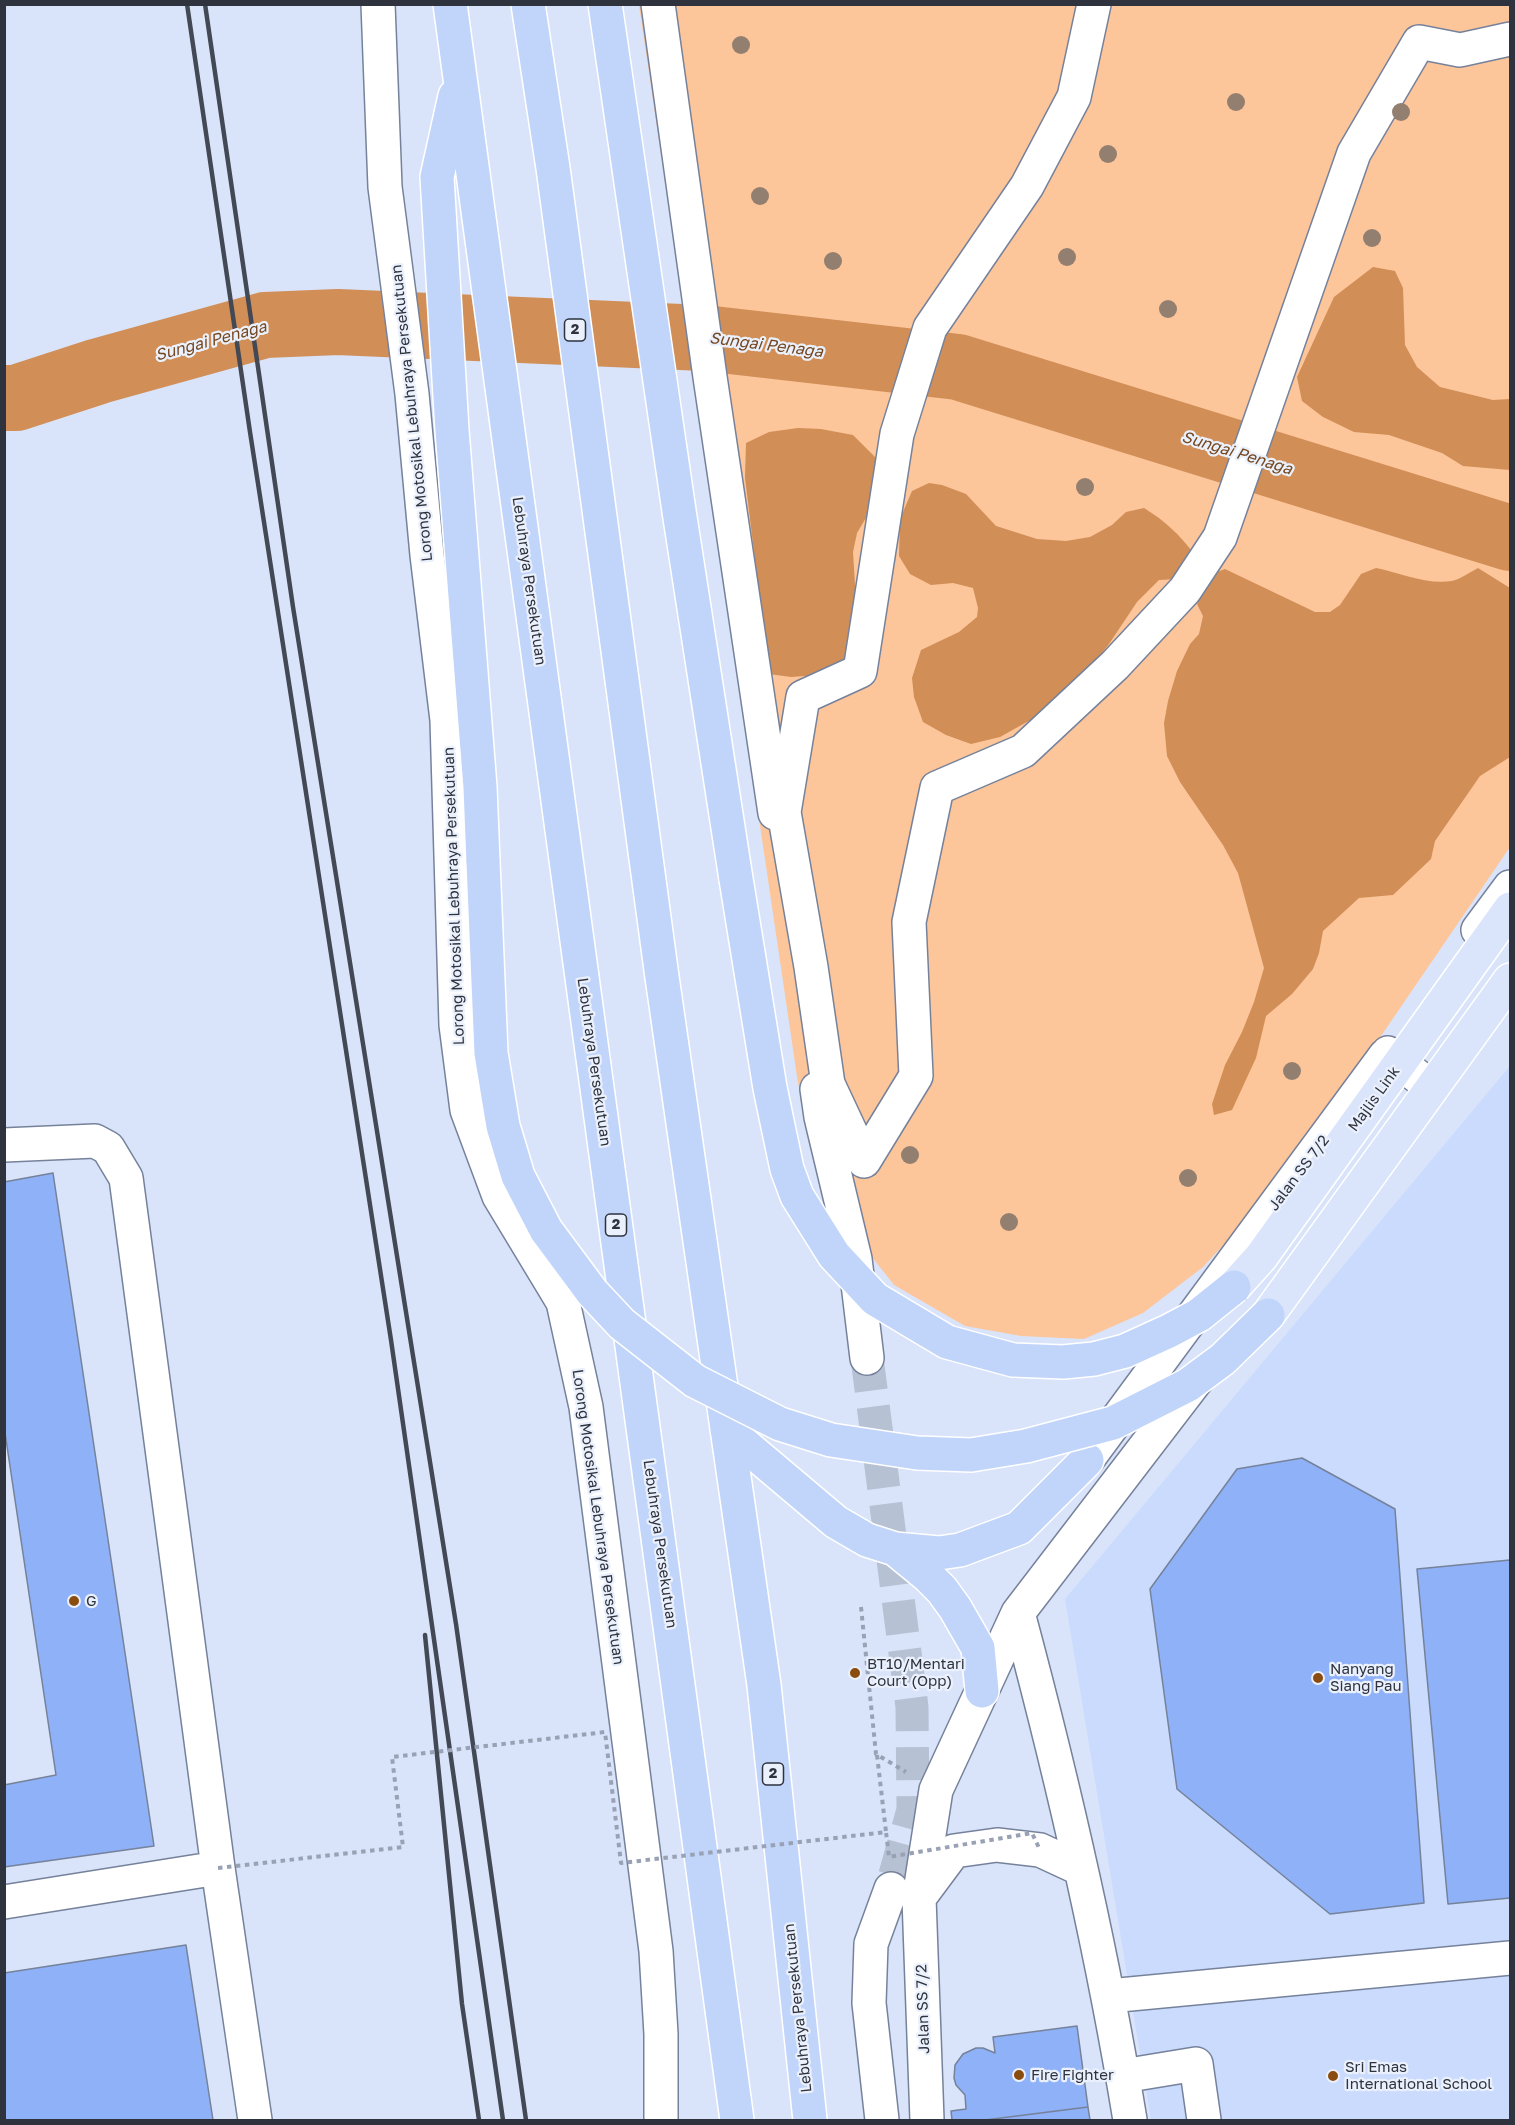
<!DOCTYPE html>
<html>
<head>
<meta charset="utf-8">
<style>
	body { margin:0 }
	#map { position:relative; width:1515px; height:2125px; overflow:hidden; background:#d9e4fa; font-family:"Golos Text",sans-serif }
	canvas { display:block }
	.frame { position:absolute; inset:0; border:6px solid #2e333e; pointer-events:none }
</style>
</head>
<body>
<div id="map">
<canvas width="1515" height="2125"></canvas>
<div class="frame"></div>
</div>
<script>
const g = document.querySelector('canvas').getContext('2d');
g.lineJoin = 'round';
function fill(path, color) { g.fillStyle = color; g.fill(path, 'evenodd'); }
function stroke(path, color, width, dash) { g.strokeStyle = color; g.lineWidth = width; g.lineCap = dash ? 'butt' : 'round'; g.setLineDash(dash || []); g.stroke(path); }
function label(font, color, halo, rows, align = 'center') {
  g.font = font + ' "Golos Text",sans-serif'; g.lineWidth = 4.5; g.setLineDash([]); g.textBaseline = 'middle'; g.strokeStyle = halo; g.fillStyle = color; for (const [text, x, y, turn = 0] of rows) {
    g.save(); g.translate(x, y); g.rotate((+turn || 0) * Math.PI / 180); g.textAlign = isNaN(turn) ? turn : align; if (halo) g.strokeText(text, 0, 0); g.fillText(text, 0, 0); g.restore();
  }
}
const built = new Path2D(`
	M1510 1066V2120H1151L1065 1599Z`);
const green = new Path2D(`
	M639 5H1510V847L1280 1184 1203 1267 1143 1313 1084 1339 1021 1336 965 1326 894 1285 853 1233 822 1161 798 1083Z`);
const water = new Path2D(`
	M1373 267 1395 271 1403 288 1405 345 1417 367 1440 387 1493 400 1510 399V470L1463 466 1442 453 1389 435 1354 432 1323 417 1302 401 1297 377 1334 297Z
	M798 428 821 429 853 435 875 457 878 486 873 506 857 533 853 552 855 585 859 606 849 627 844 662 818 675 791 677 769 674 745 478 746 443 769 432Z
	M929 483 942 485 966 494 996 526 1037 539 1066 541 1090 537 1112 525 1126 512 1144 508C1165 521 1179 534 1194 554L1178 579 1159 580 1137 602 1109 644 1086 673 1043 713 1000 737 971 744 946 735 923 722 914 697 912 678 921 650 959 632 977 617 978 608 973 588 953 583 931 585 910 574 899 556 900 519 912 491Z
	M1376 568C1401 573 1426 585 1452 581 1461 579 1470 572 1478 568L1510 588V757L1480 776 1435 841 1431 859 1393 895 1359 898 1323 931 1319 953 1313 969 1292 994 1266 1016 1256 1058 1232 1110 1214 1115 1212 1104 1225 1065 1242 1032 1254 1002 1264 968 1238 873 1223 845 1180 782 1167 756 1164 723 1168 701 1177 671 1190 644 1199 634 1203 616 1197 604 1209 575 1225 569 1315 612H1330L1340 605 1361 574Z`);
const river = new Path2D(`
	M4 398H16L99 371 265 325 338 322 704 338 958 367 1510 538`);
const building = new Path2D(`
	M53 1173 154 1846 4 1867V1785L56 1775 4 1426V1182Z
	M1302 1458 1395 1509 1424 1903 1330 1914 1177 1789 1150 1589 1237 1469Z
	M1510 1560V1898L1448 1904 1417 1569Z
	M186 1945 213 2120H4V1973Z
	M1077 2026 1088 2107 985 2120H952L951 2111 966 2109 965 2095 956 2085 954 2078 955 2065 963 2054 976 2048H983L995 2053 993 2037Z
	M1088 2107 1090 2120H985Z`);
const minorTunnel = new Path2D(`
	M867 1358 912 1707 913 1810 891 1889`);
const path = new Path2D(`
	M861 1607 876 1754 906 1772
	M877 1755 886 1832`);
const minor = new Path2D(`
	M378 4 385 187 412 394 427 555 447 720 456 1025 467 1110 499 1196 563 1302 586 1407 656 1951 661 2034V2120
	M658 4 710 377 775 813
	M1094 4 1074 97 1027 186 930 328 897 434 860 671 803 697 784 812 811 967 828 1084 864 1161 916 1076 909 922 937 788 1023 751 1115 665 1185 590 1220 537 1354 153 1419 42 1460 50 1510 39
	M1478 930 1510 887
	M1388 1053 1427 1084
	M817 1089 821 1117 855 1259 867 1358
	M4 1145 95 1141 108 1148 126 1178 218 1868 255 2120
	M1087 1460 1385 1056
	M1018 1613C1063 1781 1102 1949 1130 2120
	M922 1894 954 1851 997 1845 1040 1850 1081 1869
	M4 1902 218 1868
	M1109 1996 1510 1958
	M1123 2076 1196 2064 1204 2120
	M882 2120 869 2003 871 1944 891 1889
	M927 2120 919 1898 936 1790 1018 1613 1198 1378`);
const major = new Path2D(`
	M1268 1315 1510 980`);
const highway = new Path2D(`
	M450 4 737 2120
	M528 4 553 168 662 977 764 1685 810 2120
	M605 4 679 511 736 879
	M455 96 437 177 452 430 480 787 483 862
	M727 1430 836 1522 867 1540 895 1549 939 1553 960 1550 1019 1528 1087 1460
	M895 1549 928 1576 942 1590 955 1608 978 1648 982 1691`);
const rail = new Path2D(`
	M187 4 250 432 391 1340 503 2120
	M205 4 293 607 456 1624 526 2120
	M425 1635 462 2004 479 2120`);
const pathBridge = new Path2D(`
	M218 1868 403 1847 392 1757 605 1732 621 1863 886 1832 889 1857 1032 1833 1040 1850`);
const majorBridge = new Path2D(`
	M1234 1287 1261 1257 1510 909`);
const highwayBridge = new Path2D(`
	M483 862 491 1053 503 1126 518 1176 546 1230 592 1292 622 1324 695 1381 780 1424 831 1440 917 1453 971 1455 1026 1446 1113 1423 1188 1385 1223 1359 1268 1315
	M736 879 770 1088 787 1169 797 1196 834 1255 875 1299 947 1342 1013 1360 1063 1362 1094 1359 1125 1351 1169 1331 1199 1315 1234 1287`);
const trees = [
	[741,45],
	[1236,102],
	[1401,112],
	[1108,154],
	[760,196],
	[1372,238],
	[1067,257],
	[833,261],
	[1168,309],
	[1085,487],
	[1292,1071],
	[910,1155],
	[1188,1178],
	[1009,1222]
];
const markers = [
	[74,1601,6,"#8a4d0f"],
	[855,1673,6,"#8a4d0f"],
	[1318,1678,6,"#8a4d0f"],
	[1019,2075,6,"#8a4d0f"],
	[1333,2076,6,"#8a4d0f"]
];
const shields = [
	[575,330,21],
	[616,1225,21],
	[773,1774,21]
];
const shieldNames = [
	["2",575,330],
	["2",616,1225],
	["2",773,1774]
];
const streetNames = [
	["Lorong Motosikal Lebuhraya Persekutuan",412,413,-96],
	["Lebuhraya Persekutuan",529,581,82],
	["Lorong Motosikal Lebuhraya Persekutuan",454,896,-92],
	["Lebuhraya Persekutuan",594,1062,82],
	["Majlis Link",1374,1099,-54],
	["Jalan SS 7/2",1299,1173,-53],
	["Lorong Motosikal Lebuhraya Persekutuan",598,1517,82],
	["Lebuhraya Persekutuan",660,1544,82],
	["Lebuhraya Persekutuan",798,2008,-96],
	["Jalan SS 7/2",923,2009,-92]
];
const poiNames = [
	["G",86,1601],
	["BT10/Mentari",867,1664],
	["Court (Opp)",867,1681],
	["Nanyang",1330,1669],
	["Siang Pau",1330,1686],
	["Sri Emas",1345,2067],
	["International School",1345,2084],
	["Fire Fighter",1031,2075]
];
const waterNames = [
	["Sungai Penaga",211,341,-15],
	["Sungai Penaga",766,345,7],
	["Sungai Penaga",1237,453,17]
];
fill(built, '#cadbfd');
fill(green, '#fdc59a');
fill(water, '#d18e56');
stroke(river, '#d18e56', 66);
fill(building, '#8fb1f8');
stroke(building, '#75829a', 1.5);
stroke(minorTunnel, '#b7c1d4', 33, [33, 16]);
stroke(minor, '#76829b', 36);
stroke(major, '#fff', 36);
stroke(highway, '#fff', 36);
stroke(path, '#99a2b4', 4, [4.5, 4.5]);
stroke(minor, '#fff', 33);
stroke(major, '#dae5fc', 33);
stroke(highway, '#c1d4fa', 33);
stroke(rail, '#424854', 4.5);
stroke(majorBridge, '#fff', 36, []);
stroke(highwayBridge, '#fff', 36, []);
stroke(pathBridge, '#99a2b4', 4, [4.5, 4.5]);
stroke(majorBridge, '#dae5fc', 33);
stroke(highwayBridge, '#c1d4fa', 33);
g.fillStyle = '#937f70';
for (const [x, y] of trees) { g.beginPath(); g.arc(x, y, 9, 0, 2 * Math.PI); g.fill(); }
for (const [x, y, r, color] of markers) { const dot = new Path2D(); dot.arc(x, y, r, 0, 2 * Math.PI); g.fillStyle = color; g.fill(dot); stroke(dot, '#ebf1fc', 2); }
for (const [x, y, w] of shields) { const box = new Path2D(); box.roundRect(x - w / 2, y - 11, w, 22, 4.5); g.fillStyle = '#ebf1fc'; g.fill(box); stroke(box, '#2e333e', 1.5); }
label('bold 14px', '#2e333e', null, shieldNames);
label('15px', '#2e333e', '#ebf1fc', streetNames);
label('15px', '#2e333e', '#ebf1fc', poiNames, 'left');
label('italic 16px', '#75471f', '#ebf1fc', waterNames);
</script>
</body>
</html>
